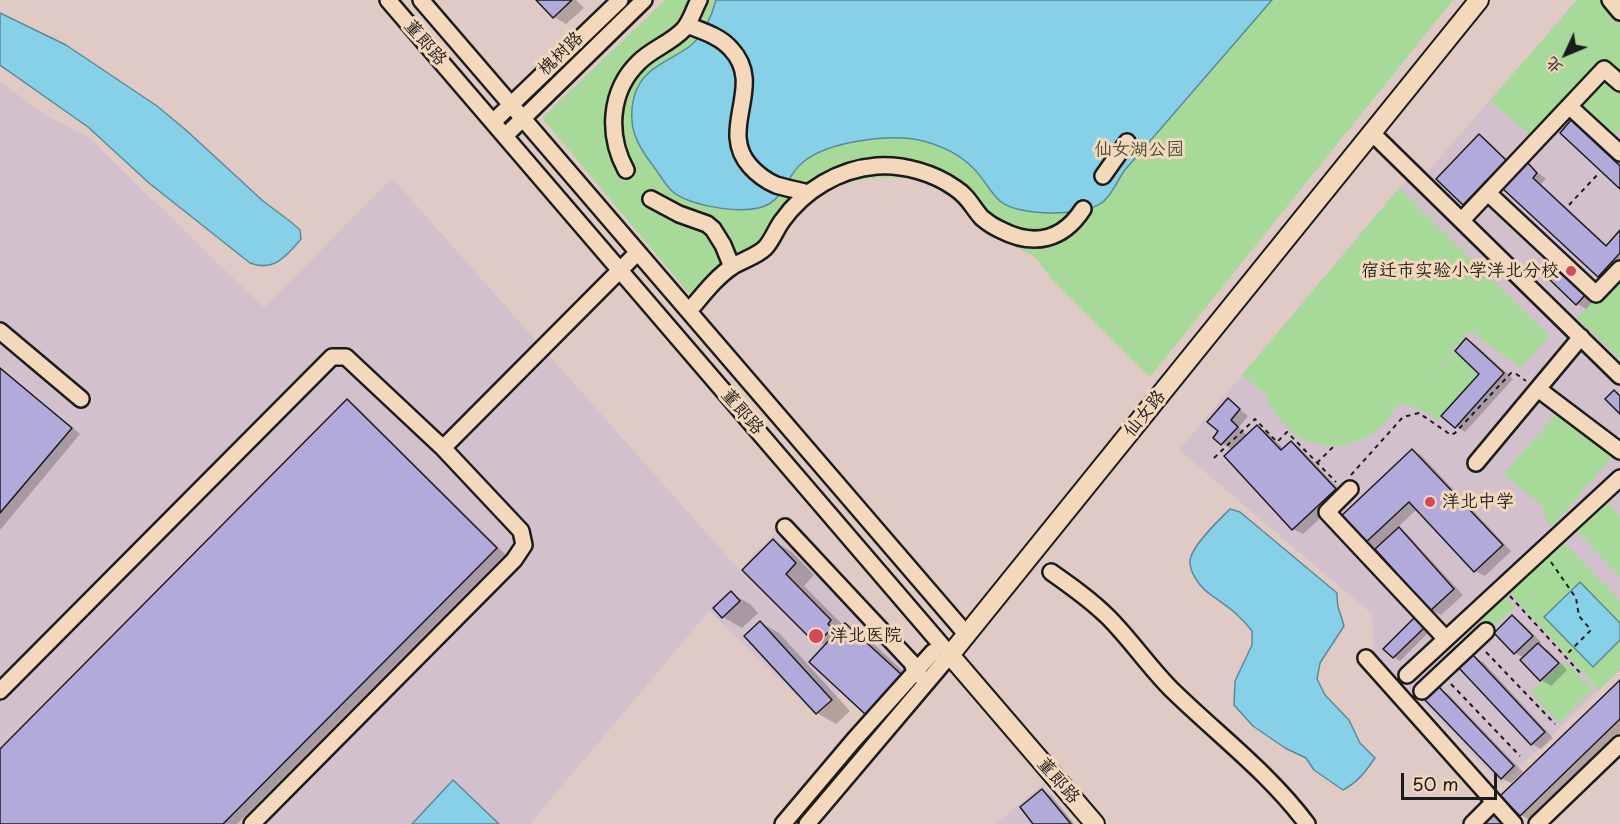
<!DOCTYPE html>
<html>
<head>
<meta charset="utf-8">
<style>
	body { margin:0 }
	#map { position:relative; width:1620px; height:824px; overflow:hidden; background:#e0cac5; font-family:"Playpen Sans","LXGW WenKai TC",sans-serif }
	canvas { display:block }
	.north { position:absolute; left:1536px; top:24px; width:60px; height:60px; -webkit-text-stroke:4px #f4d8bb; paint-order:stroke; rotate:226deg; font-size:16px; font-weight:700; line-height:24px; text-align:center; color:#1c1c1c }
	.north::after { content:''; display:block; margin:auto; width:21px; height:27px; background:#1c1c1c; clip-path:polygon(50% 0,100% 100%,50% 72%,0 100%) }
	.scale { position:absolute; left:1401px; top:773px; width:96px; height:27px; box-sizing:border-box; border:3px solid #1c1c1c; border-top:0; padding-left:8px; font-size:18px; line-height:21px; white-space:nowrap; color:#1c1c1c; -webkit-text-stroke:4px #f4d8bb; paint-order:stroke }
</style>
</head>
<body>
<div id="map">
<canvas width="1620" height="824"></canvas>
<div class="north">北</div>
<div class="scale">50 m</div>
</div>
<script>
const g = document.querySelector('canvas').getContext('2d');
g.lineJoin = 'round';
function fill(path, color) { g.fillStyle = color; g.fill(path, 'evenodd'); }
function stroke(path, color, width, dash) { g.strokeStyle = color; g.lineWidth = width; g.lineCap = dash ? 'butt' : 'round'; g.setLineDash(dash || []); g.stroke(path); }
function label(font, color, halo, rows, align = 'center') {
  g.font = font + ' "Playpen Sans","LXGW WenKai TC",sans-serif'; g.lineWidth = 6; g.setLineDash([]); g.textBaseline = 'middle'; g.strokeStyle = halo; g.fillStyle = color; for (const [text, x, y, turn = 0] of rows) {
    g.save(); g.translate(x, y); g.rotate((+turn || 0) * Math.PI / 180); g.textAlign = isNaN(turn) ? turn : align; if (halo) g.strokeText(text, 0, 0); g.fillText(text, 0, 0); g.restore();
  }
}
const built = new Path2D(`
	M1577 0H1600L1620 24V365L1424 176Z
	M0 82 49 117 88 137 264 308 392 178 741 572 753 554 792 518 919 661 867 717 841 692 816 714 709 611 530 824H0Z
	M1406 180 1620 387V670L1501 785 1374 653 1372 614 1179 450Z
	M1043 784 1075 824H996Z`);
const green = new Path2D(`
	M665 0H1453L1150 377 1050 277 1035 257 993 235 974 220 962 206 948 196 928 184 908 178 878 177 844 183 819 194 788 227 771 254 740 269 701 308 542 118Z
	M1577 0H1600L1620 24V76L1604 61 1532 136 1490 101Z
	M1604 81 1620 95V130L1615 136 1582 106Z
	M1399 188 1549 336 1521 368 1472 332 1468 333 1426 382 1455 351 1479 374 1441 416 1439 422 1426 411 1410 407V403L1402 406 1399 404 1382 426 1367 437 1346 445 1326 446 1303 440 1287 427 1274 413 1265 394 1242 375Z
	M1620 273V359L1577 318Z
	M1558 412 1614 455 1554 524 1551 525 1545 520 1543 506 1504 475 1506 471Z
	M1606 501 1620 516V577L1575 529Z
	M1563 542 1620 600V670L1599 690 1512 595 1511 590Z
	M1505 597 1515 607 1491 629 1481 619Z
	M1565 661 1593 690 1559 723 1531 693Z`);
const water = new Path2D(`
	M716 0H1272L1124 171C1118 180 1112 194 1104 201 1087 217 1018 217 1000 201 990 192 984 179 974 169 961 155 942 146 923 141 892 133 827 141 802 163 787 175 786 194 769 204 748 216 692 207 673 192 666 186 660 175 654 167 636 144 627 126 634 97 642 67 669 62 690 46 703 36 712 16 716 0Z
	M0 13 66 45 157 106 187 131 263 201 291 222 300 230 301 239C286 257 273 272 250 263L149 183 88 127 0 65Z
	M1230 509 1240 512 1337 593C1337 611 1340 610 1344 626L1320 663 1317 679 1325 695 1349 720 1360 743 1375 758C1366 771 1358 782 1343 790L1314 770 1306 758 1285 748 1253 726 1234 705 1235 681 1252 645V631C1239 614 1228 607 1211 595 1201 588 1189 573 1190 560 1192 545 1220 519 1230 509Z
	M1580 582 1620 623V640L1593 667 1544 617Z
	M453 780 499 824H412Z`);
const shadow = new Path2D(`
	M538 0H576L584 8 566 24 554 17Z
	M1571 122 1581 128 1620 164V187Z
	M1479 136 1488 141 1514 167 1473 209 1464 204Z
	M1527 164 1546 179 1541 184 1608 246 1620 233V268L1608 281 1598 276 1504 188Z
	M1560 269 1595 299 1586 309 1576 303Z
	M1467 340 1476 345 1513 379 1465 432 1456 426 1482 373Z
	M0 367 80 434 0 530Z
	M1228 400 1248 416 1239 427 1248 436 1258 427 1267 432 1284 449 1291 442 1300 448 1345 495 1303 534 1293 529 1233 450 1222 443 1221 431Z
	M347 401 357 407 505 554 237 824H0V751Z
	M1413 451 1422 456 1511 551 1485 576 1475 571 1417 509 1397 528 1408 535 1463 595 1441 615 1431 610 1376 548 1365 543 1341 518Z
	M773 541 792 552 814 575 804 586 844 626 845 625 864 635 921 688 885 724 866 713 811 662 826 646 811 637Z
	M731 593 750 604 758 613 742 628 723 617Z
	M1513 617 1522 623 1541 642 1539 645 1548 650 1567 670 1551 686 1541 680 1522 660 1524 658 1515 653 1496 633Z
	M1415 620 1429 632 1400 661 1394 657Z
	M760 622 779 633 850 711 836 724 817 713Z
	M1474 657 1483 662 1553 738 1541 749 1532 744Z
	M1620 682V733L1530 820 1521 815Z
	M1439 689 1448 694 1523 772 1511 783 1501 778Z
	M1042 791 1051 796 1074 824H1035Z`);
const building = new Path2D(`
	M536 0H572L553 18Z
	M1571 120 1620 166V189L1560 133Z
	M1479 134 1506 160 1463 205 1436 179Z
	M1527 162 1537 173 1533 178 1606 246 1620 230V253L1598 277 1502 188Z
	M1560 267 1587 293 1576 305 1549 279Z
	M1466 338 1504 373 1455 428 1441 416 1479 374 1455 351Z
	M0 368 72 428 0 513Z
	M1614 390 1620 396V414L1605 399Z
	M1228 398 1240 409 1231 420 1238 427 1221 445 1213 438 1218 431 1207 422Z
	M347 399 497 548 223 824H0V749Z
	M1257 425 1281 450 1291 441 1336 489 1292 530 1224 456Z
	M1412 449 1503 545 1474 572 1409 502 1364 544 1339 518Z
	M1399 527 1454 589 1430 611 1375 549Z
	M773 539 796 563 786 574 831 620 828 624 832 628 818 643 812 637 810 638 742 570Z
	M731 591 740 601 722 618 713 608Z
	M1512 615 1533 636 1514 654 1494 633Z
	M1414 618 1424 628 1393 658 1383 649Z
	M760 621 832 700 816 714 744 636Z
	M845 623 903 676 874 708 872 707 865 714 809 662Z
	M1538 643 1559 663 1540 681 1520 660Z
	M1473 655 1545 732 1531 745 1459 668Z
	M1620 680V719L1520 816 1500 796Z
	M1439 687 1514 766 1501 779 1425 700Z
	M1042 789 1071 824H1033L1020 807Z
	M1495 809 1508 824H1479Z`);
const path = new Path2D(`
	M1569 205 1599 173
	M1214 458 1255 419 1277 442 1287 432 1336 482
	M1317 463 1334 446
	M1351 475 1403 417 1419 413 1451 435 1455 433 1511 373H1515L1526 381
	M1551 562 1576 598 1579 616 1591 630 1565 656
	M1510 596 1582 675
	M1486 652 1555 724
	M1451 684 1520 756`);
const minor = new Path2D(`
	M388 0 950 655 807 824
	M421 0 967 635
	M1610 0 1620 12
	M687 25C702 31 720 36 731 49 766 86 717 129 750 166 757 174 767 181 776 185 786 188 797 190 808 193
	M1569 106 1620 153
	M493 122 620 0
	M1372 133 1620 376
	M505 136 644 0
	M626 170C607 135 609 91 639 62 652 49 671 43 684 29 691 21 694 9 699 0
	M1103 176 1127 142
	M1488 193 1596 294 1620 269
	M651 199 679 214 707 224 713 229 723 245 732 267
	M1462 220 1604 69 1620 83
	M689 311C702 296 716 277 733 266 743 260 757 256 765 248 772 241 776 229 782 221 804 190 839 169 877 166 903 164 934 173 955 188 969 197 972 207 982 218 988 223 994 227 1001 230 1034 247 1063 240 1083 209
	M0 331 81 399
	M1538 389 1620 451
	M443 448 638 252
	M1476 463 1581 337
	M1350 489 1327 512 1446 639
	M785 527 912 663 915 672 920 676
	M1051 572C1071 586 1091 600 1108 617 1131 640 1149 667 1171 689 1217 734 1269 773 1307 824
	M1366 658 1514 824
	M1407 675 1620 478
	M0 691 332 357H346L443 448 521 531 524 545 514 560 252 824
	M1422 691 1486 631
	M783 824 854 740 933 652
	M1472 824 1494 802
	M1537 824 1620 744`);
const major = new Path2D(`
	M1095 824 950 655 1479 0`);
const markers = [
	[1571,271,6,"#d1495b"],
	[1430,502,6,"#d1495b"],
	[816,636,8,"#d1495b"]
];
const streetNames = [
	["董郎路",425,43,49],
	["槐树路",561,54,-44],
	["董郎路",742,412,49],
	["仙女路",1145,414,-51],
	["董郎路",1058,781,49]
];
const parkNames = [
	["仙女湖公园",1139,150]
];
const poiNames = [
	["宿迁市实验小学洋北分校",1559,271,"right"],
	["洋北中学",1442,502],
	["洋北医院",830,636]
];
fill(built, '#d2c0cc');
fill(green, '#a7d999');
fill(water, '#87d1e8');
stroke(water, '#5c8996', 1.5);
fill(shadow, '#0003');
fill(building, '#b1aadb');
stroke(building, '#1c1c1c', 1.5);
stroke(minor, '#1c1c1c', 20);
stroke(major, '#1c1c1c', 22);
stroke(path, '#1c1c1c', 2, [4.5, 4.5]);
stroke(minor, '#f4d8bb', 15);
stroke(major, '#f4d8bb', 18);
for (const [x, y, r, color] of markers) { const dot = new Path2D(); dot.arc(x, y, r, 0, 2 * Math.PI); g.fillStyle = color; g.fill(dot); stroke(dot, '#f4d8bb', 2); }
label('18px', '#1c1c1c', '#f4d8bb', streetNames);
label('18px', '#3f4b3b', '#f4d8bb', parkNames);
label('18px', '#1c1c1c', '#f4d8bb', poiNames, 'left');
</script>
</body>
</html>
